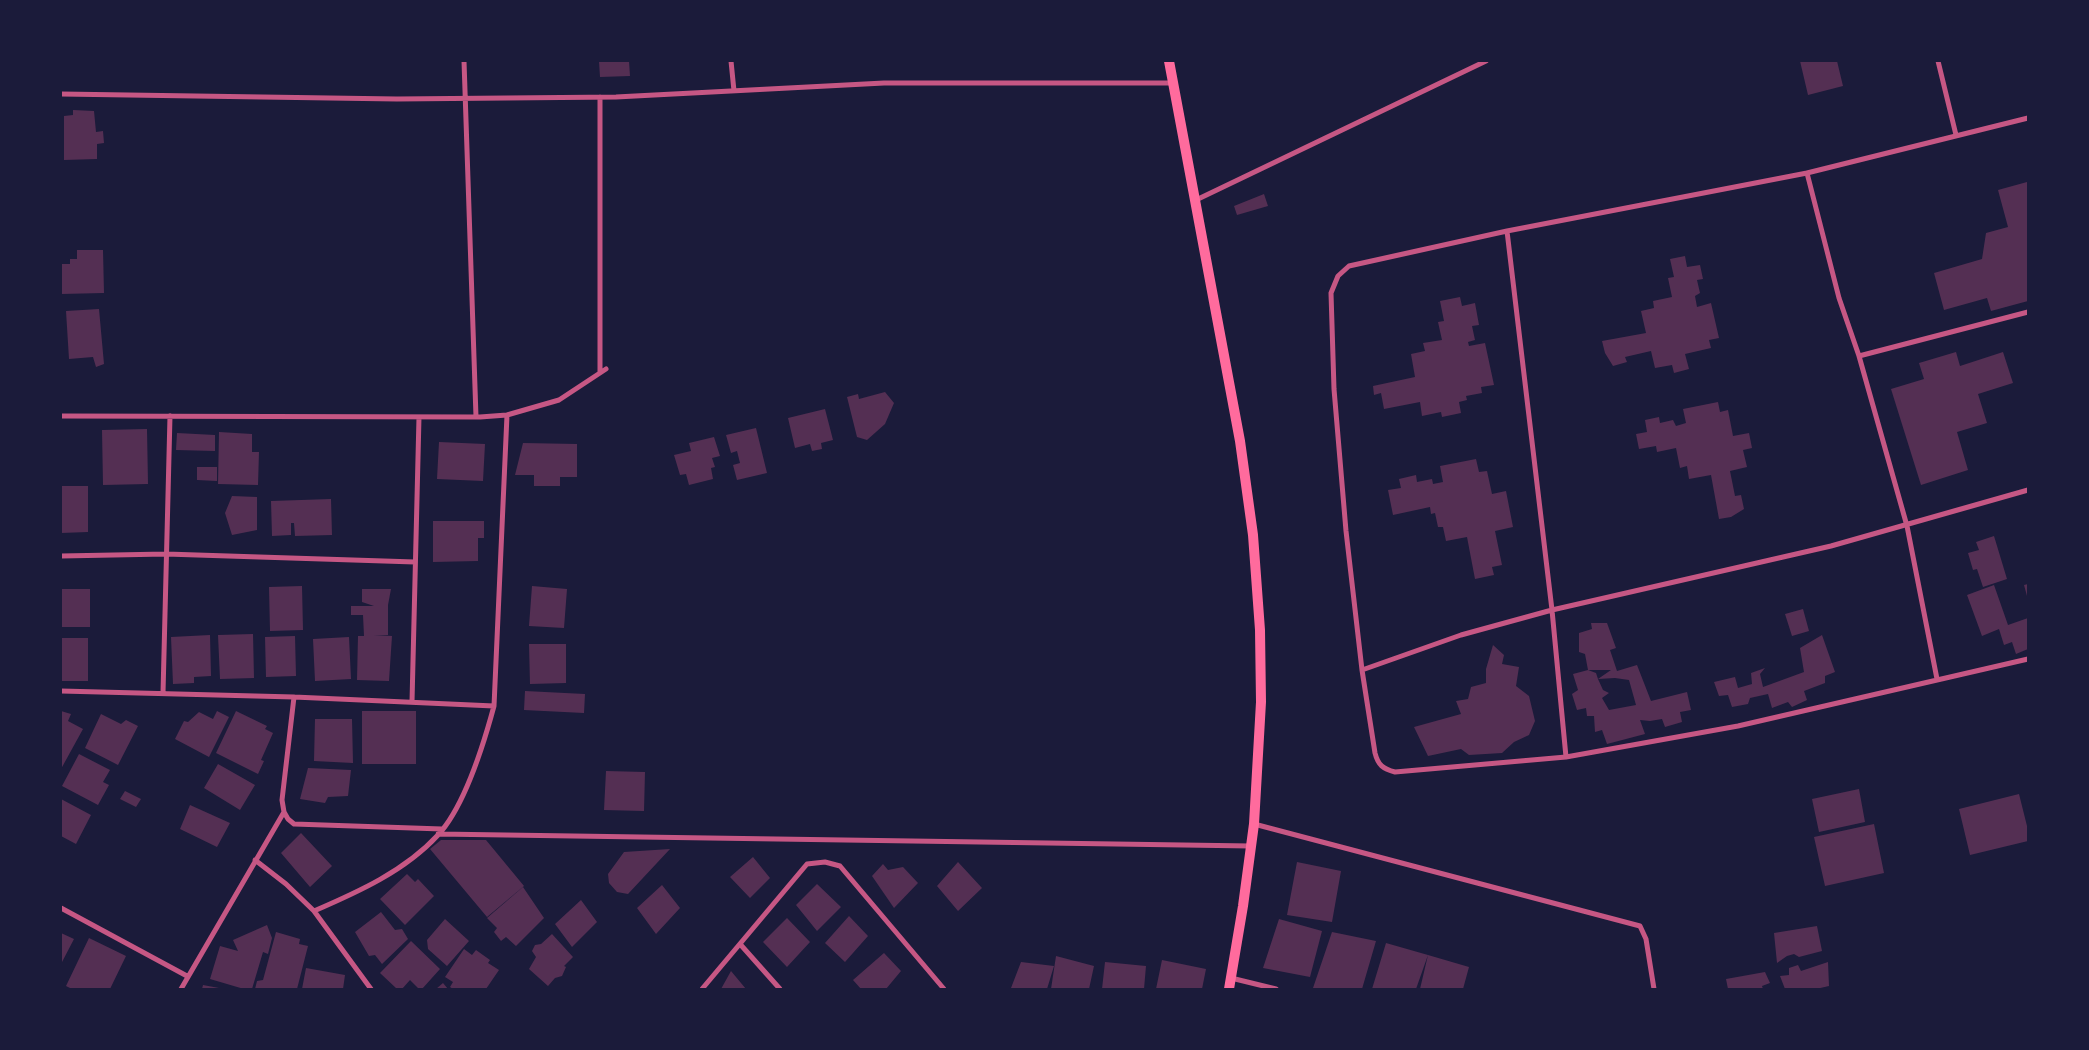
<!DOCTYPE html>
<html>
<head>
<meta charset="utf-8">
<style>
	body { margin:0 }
	#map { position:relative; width:2089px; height:1050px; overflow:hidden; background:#1b1b3a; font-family:"Archivo Narrow",sans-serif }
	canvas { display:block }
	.frame { position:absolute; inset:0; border:62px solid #1b1b3a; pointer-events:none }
</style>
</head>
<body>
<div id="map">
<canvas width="2089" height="1050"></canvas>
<div class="frame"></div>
</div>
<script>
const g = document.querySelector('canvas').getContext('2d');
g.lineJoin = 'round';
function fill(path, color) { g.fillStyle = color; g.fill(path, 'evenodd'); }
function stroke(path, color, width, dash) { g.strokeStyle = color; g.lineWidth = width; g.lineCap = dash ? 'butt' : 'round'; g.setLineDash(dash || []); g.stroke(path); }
const building = new Path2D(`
	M599 61H629L630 76 600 77Z
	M1800 61H1837L1843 86 1808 95Z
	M73 110 94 111 96 132 103 131 104 143 97 144V159L64 160V116L73 115Z
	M2027 182 2028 301 1991 311 1987 298 1944 310 1934 273 1982 259 1986 233 2008 227 1998 190Z
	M1264 194 1268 206 1237 215 1234 206Z
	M77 250H103L104 293 61 294V264H70V259H77Z
	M1685 256 1687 267 1700 265 1703 279 1697 280 1700 293 1695 296 1697 307 1711 303 1719 338 1709 340 1711 348 1685 354 1689 369 1674 373 1672 365 1655 368 1651 351 1625 357 1627 362 1613 366 1605 353 1602 341 1646 333 1641 311 1654 308 1653 301 1672 297 1668 278 1674 277 1670 259Z
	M1460 297 1462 306 1475 303 1479 325 1472 326 1475 340 1468 342 1469 346 1485 343 1494 385 1481 387 1482 393 1466 396 1467 400 1459 402 1461 413 1442 417 1441 412 1422 416 1420 402 1384 409 1381 393 1374 395 1373 386 1415 377 1411 354 1425 351 1423 343 1442 340 1438 322 1444 321 1440 301Z
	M99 309 104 364 96 367 93 357 69 359 66 311Z
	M1956 352 1960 366 2003 352 2013 383 1978 394 1987 423 1957 432 1968 470 1921 485 1891 389 1924 379 1919 363Z
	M885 392 894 403 885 424 867 440 857 437 847 397 858 394 859 399Z
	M1718 402 1720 412 1728 410 1733 436 1749 433 1752 448 1743 450 1747 467 1730 471 1735 496 1741 495 1744 509 1731 517 1719 519 1711 475 1689 479 1687 466 1680 468 1676 448 1657 452 1656 446 1639 449 1636 434 1647 432 1645 420 1659 417 1660 423 1673 420 1676 426 1686 423 1683 409Z
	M825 409 833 440 821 443 822 449 812 451 810 444 795 448 788 418Z
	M756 428 767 473 737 480 733 465 740 463 737 451 731 453 726 435Z
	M147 429 148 484 103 485 102 430Z
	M219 432 252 434V452H259L258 485 218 484Z
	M177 433 215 435V451L176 450Z
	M714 437 720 456 712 458 715 467 711 468 713 479 689 485 686 474 680 475 674 455 691 451 689 443Z
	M439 442 485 444 483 481 437 479Z
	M523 443 577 444V477H560V486H534V475H515Z
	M1476 459 1479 472 1487 471 1492 494 1506 491 1513 527 1495 531 1502 565 1492 567 1494 575 1475 579 1467 537 1446 541 1443 527H1438L1435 513 1431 514 1430 507 1393 515 1388 490 1401 488 1399 479 1416 475 1417 482 1432 479 1433 484 1443 482 1440 466Z
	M197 467H217V481L197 480Z
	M61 486H88V532L61 533Z
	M232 496 257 497V530L232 535 225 513Z
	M331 499 332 535 295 536 294 523H291V535L272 536 271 501Z
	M433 521H484V538H478V561L433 562Z
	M1994 536 2007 579 1983 587 1977 569 1973 570 1968 553 1979 550 1976 542Z
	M2028 584V596H2027L2024 585Z
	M1994 585 2008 625 2028 618V649L2016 654 2012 642 2004 645 1999 629 1982 636 1967 595Z
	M302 586 303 630 270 631 269 587Z
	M532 586 567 589 564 628 529 626Z
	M61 589H90V627H61Z
	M362 589H391L388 605V635H374L392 636 389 681 357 680 358 636H364L363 615H351V606H374L362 602Z
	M1803 609 1809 631 1792 636 1785 614Z
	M1591 623H1607L1616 648 1610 650 1617 671 1637 665 1651 701 1687 692 1691 710 1680 712 1682 722 1665 727 1662 719 1650 721 1640 720 1645 734 1607 744 1602 730 1595 732 1594 716H1587L1586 708 1577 710 1572 694 1578 690 1573 674 1588 670 1585 654 1579 652V633L1592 629ZM1588 670H1611L1598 679 1596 673ZM1615 678 1629 680 1636 705 1609 710 1602 698 1609 693 1603 690 1598 679Z
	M253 634 254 678 220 679 218 635Z
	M210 635 211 676 194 677V683L173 684 171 637Z
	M1822 635 1835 672 1825 676V683L1804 691 1807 700 1792 707 1788 702 1772 708 1768 694 1750 698 1748 704 1732 707 1728 695 1719 696 1714 682 1735 677 1738 688 1752 684 1751 673 1765 668 1760 674 1763 687 1804 672 1800 648Z
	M295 636 296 676 266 677 265 637Z
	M349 637 351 679 315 681 313 639Z
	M61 638H88V681H61Z
	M529 644H566V683L530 684Z
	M1493 645 1504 655 1502 664 1519 667 1516 686 1529 696 1535 721 1529 735 1514 742 1502 753 1469 755 1461 749 1428 756 1414 727 1461 714 1456 701 1468 699 1471 687 1486 683V669Z
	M525 691 585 694 584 713 524 710Z
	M61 711 71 714 68 721 83 729 61 769Z
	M217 711 229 717 209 757 175 739 184 721 188 722 199 712 213 719Z
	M236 711 267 726 265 729 273 733 261 760 264 761 258 774 216 753Z
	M362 711H416V764H362Z
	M101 714 121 724 126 720 138 726 118 765 85 748Z
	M315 719H352L353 763 314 761Z
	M79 754 110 770 103 782 109 785 98 805 62 786Z
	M218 764 255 785 240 810 204 788Z
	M308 768 351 770 348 796 328 797 325 803 300 799Z
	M606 771 645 772 644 811 604 810Z
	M1859 789 1865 822 1819 832 1812 799Z
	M125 791 141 799 136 807 120 799Z
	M2019 794 2028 830V841L1970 855 1959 809Z
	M61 799 91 815 76 844 61 836Z
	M190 805 230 823 217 847 180 829Z
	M1874 824 1884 873 1825 886 1814 837Z
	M301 833 332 866 310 887 281 853Z
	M441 840H486L524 886 487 917 430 849Z
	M670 849 628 894 617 892 609 883 608 874 624 852Z
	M753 857 770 878 750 898 730 877Z
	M958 862 982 888 958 911 937 886Z
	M1297 862 1341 871 1332 922 1287 915Z
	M883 864 888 870 903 867 918 883 894 908 872 876Z
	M407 874 415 882 418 879 434 896 405 925 380 899Z
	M817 884 841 907 817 931 796 905Z
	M662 885 680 908 656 934 637 908Z
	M523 887 544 918 516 946 506 937 501 941 494 932 497 928 487 918Z
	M581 900 597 922 572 947 555 924Z
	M381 912 395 930 402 929 408 939 382 964 375 955 369 956 355 932Z
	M849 916 868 936 845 962 825 943Z
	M787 918 810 942 787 967 763 942Z
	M445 919 469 941 447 966 428 949 427 940Z
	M1279 919 1322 931 1310 977 1263 968Z
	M267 925 272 938 268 954 263 952 252 989H244L210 979 220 946 238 951 233 940Z
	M1817 926 1822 951 1799 957 1794 954 1787 956 1777 963 1774 933Z
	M276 932 300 939 299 944 308 946 297 989H255L257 981 263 980Z
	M1332 932 1376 941 1362 989 1313 988Z
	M61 933 74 939 61 964Z
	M552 934 573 957 564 966 566 967 562 976 555 978 548 986 529 969 536 957 532 951 535 945 541 944Z
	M89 938 126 956 110 989H72L66 986Z
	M411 941 440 969 422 989H419L410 980 402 989H397L380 973Z
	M1386 943 1428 955 1469 967 1463 989H1420L1428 955 1416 989H1372Z
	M464 949 472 955 476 950 490 960 488 963 499 970 486 989H453L450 987 453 982 445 977Z
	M884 953 901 971 886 989H861L853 980Z
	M1056 956 1094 966 1089 989H1051Z
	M1162 960 1206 969 1202 989H1156Z
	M1021 962 1054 966 1047 989 1011 988Z
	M1105 962 1146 966 1144 989H1102Z
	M1828 962 1829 986 1816 989H1785L1780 976 1789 975V968L1798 965 1801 971Z
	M306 968 345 975 343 989H302Z
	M731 971 746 989H721Z
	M1765 972 1770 983 1762 986 1763 989H1728L1726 979Z
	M443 983 448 989H436Z
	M203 985 219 988V989H202Z`);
const minor = new Path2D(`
	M464 61 476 417
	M731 61 734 91
	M1938 61 1956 135
	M61 94 397 99 616 97 884 83H1173
	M2028 118 1807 173 1507 231 1349 266 1338 276 1331 293 1334 389 1346 531 1362 670 1375 753C1378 765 1383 769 1395 772L1566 757 1738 726 2028 659
	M1807 173 1839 298 1859 356 1907 526 1937 679
	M1196 200 1486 61
	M1507 231 1552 610 1566 757
	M1859 356 2028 312
	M600 372V97
	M61 416 480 417 507 415 559 400 606 369
	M61 556 166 554 415 562
	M1362 670 1461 635 1552 610 1831 546 2028 490
	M61 691 294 697 494 706
	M163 693 170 416
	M294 697 282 800 284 812 288 819 294 824 442 829
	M412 702 419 417
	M1254 824 1640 926 1646 939 1654 989
	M438 834 1251 846
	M255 860 286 884 314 911C358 892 405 871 438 835 464 807 484 743 494 706L507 415
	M61 908 187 976
	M314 911 371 989
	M740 944 780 989
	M1231 978 1276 989
	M181 989 284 812
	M702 989 807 864 825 862 840 866 944 989`);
const secondary = new Path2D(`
	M1169 61 1240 441 1253 535 1260 630 1261 702 1254 824 1243 906 1229 989`);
fill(building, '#542f53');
stroke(minor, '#c65784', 5);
stroke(secondary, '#ff6b9d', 10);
</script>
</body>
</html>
